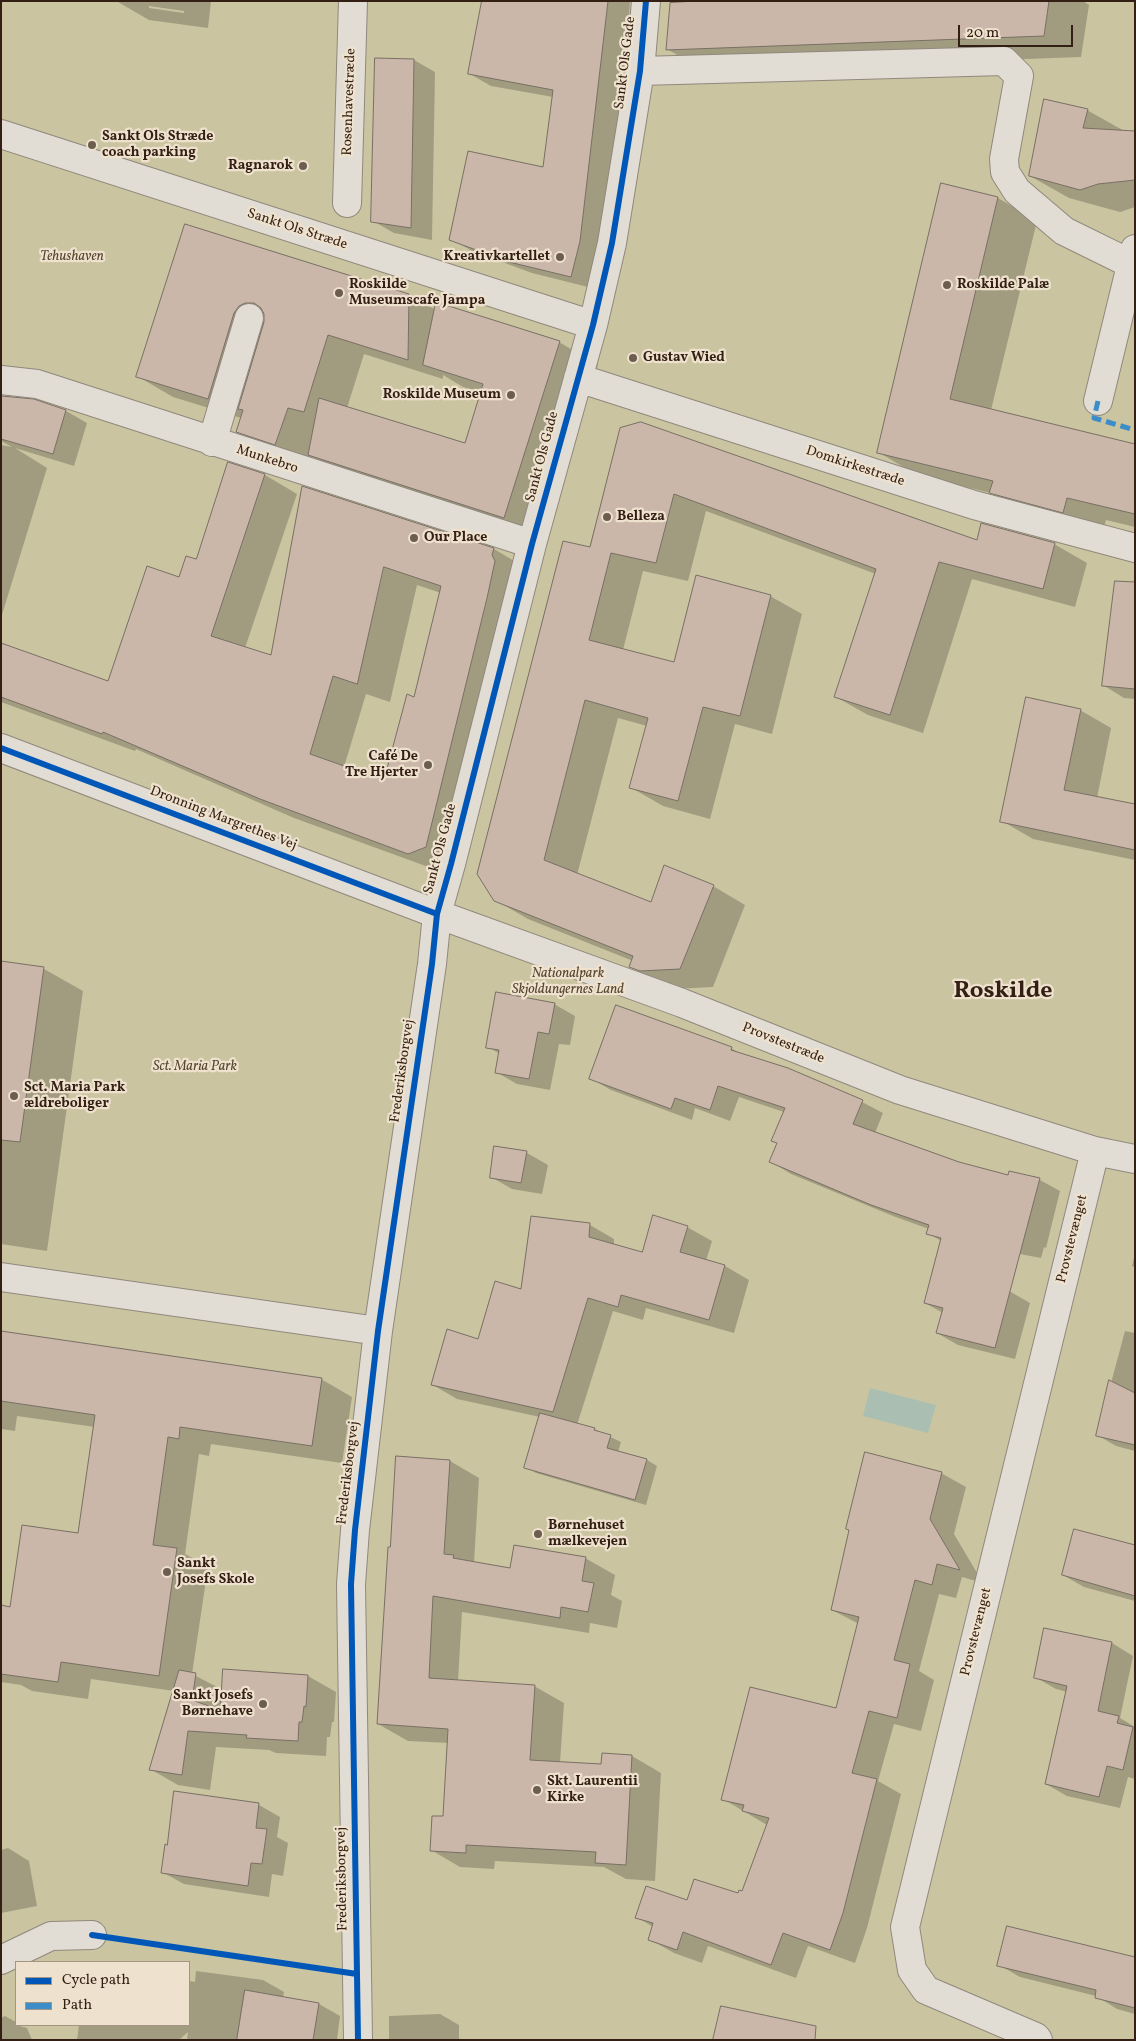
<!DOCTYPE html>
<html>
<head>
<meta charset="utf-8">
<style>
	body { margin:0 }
	#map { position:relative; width:1136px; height:2041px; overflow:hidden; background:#dad0be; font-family:Vollkorn,serif }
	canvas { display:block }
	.frame { position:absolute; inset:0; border:2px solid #331f13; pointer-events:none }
	.legend { position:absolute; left:15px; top:1961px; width:175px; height:65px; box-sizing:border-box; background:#eee2ce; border:1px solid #a39483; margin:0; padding:6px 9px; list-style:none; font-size:15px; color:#331f13 }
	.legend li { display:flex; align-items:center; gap:10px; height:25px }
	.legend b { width:25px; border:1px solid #a39483 }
	.scale { position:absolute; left:958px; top:25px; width:115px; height:22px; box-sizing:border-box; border:2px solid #331f13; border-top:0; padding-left:6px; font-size:15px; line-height:18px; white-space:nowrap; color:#331f13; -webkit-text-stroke:4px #eee2ce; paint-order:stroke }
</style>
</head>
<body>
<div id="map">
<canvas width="1136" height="2041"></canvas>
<div class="frame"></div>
<ul class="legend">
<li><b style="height:6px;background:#0057b8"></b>Cycle path</li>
<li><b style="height:6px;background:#3d8dc8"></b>Path</li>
</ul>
<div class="scale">20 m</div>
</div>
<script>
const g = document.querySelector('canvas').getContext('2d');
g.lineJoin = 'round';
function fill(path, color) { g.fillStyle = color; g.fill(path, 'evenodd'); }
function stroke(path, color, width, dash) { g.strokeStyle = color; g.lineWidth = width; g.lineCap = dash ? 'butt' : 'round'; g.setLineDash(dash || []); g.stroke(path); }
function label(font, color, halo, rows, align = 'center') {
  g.font = font + ' Vollkorn,serif'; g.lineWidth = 4.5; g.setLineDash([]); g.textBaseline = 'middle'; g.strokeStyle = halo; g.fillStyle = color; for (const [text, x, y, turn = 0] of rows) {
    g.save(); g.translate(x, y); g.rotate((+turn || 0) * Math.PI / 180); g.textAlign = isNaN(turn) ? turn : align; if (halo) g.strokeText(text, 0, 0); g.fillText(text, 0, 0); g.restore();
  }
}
const green = new Path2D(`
	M1 1H1135V2040H1ZM16 1962H189V2025H16Z`);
const water = new Path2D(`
	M870 1388 936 1405 928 1433 863 1416Z`);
const shadow = new Path2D(`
	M211 1 208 28 149 20 118 2ZM149 6 184 11V13L149 8Z
	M483 1H630L627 44 601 254 592 288 532 273 472 251 451 239 544 169 553 97 491 86 470 74Z
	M718 1H1083L1089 5 1081 57 705 71 667 49Z
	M414 60 435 72 432 240 394 233 373 221Z
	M1087 110 1126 132 1135 133V207L1120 212 1069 198 1030 176Z
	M998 198 1037 221 991 410 1135 445V527L1106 520 1102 534 1030 515 991 493 917 475 878 452Z
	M186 226 409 295 436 310 559 342 598 365 543 540 349 477 313 457 311 464 273 452 237 431 241 418 173 397 137 376ZM364 354 443 379V375L463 387 482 392 465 445 347 408Z
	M33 401 66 411 87 423 74 466 15 448 47 468 1 618V445L12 447 1 441V402Z
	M621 429 978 542 1054 544 1087 563 1075 607 972 579 923 733 868 715 836 697 876 574 706 511 688 581 643 571 623 650 674 663 770 596 802 614 772 734 735 724 710 819 663 806 630 787 647 726 618 718 577 875 651 904 713 886 745 905 713 987 673 989 663 985 631 967 633 961 528 919 495 900Z
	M228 464 265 475 297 494 245 648 272 657 303 488 494 549 526 568 442 872 294 818 136 749 135 751 1 702V644L109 683 180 579 197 561ZM417 585 441 593 415 698 385 782 344 767 366 694 390 702Z
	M1135 631V699L1124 698 1103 685Z
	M1080 710 1111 728 1097 798 1135 806V860L1033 839 1002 821Z
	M1 962 44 969 83 991 47 1251 1 1244Z
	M554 1004 575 1016 570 1045 559 1044 550 1090 517 1084 496 1072 500 1054 488 1047Z
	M731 1048 744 1056 788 1070 862 1102 883 1113 875 1133 958 1163 1008 1176 1010 1172 1040 1180 1060 1191 1046 1248 1044 1247 1041 1258 1009 1252V1291L1030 1303 1015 1359 958 1345 937 1333 943 1313 925 1303 941 1241 928 1233 929 1229 893 1216 791 1174 771 1162 778 1144 784 1112 739 1097 730 1121 695 1108 692 1120 611 1090 590 1078Z
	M527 1153 548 1165 542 1194 512 1189 491 1177Z
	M532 1217 590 1225 614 1239V1246L643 1254 687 1227 712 1241 706 1261 725 1266 749 1280 734 1333 646 1308 643 1320 613 1311 577 1425 594 1429 621 1442 618 1452 647 1460 657 1466 646 1505 536 1473 526 1467 540 1417 457 1399 433 1385 479 1341 522 1291Z
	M1135 1253V1267L1132 1266Z
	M1125 1331 1135 1333V1451L1116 1446 1097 1435Z
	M1 1332 321 1379 352 1397 342 1463 211 1444 209 1456 199 1454 185 1554 208 1567 192 1674 223 1690 224 1670 308 1676 336 1692 334 1722H332L330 1737H327L326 1756 276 1753 269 1750 216 1747 210 1790 178 1785 150 1769 174 1691 91 1679 88 1699 32 1691 21 1685 1 1682V1607L11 1608 79 1534 95 1427 17 1416 15 1431 1 1429Z
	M450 1461 479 1478 474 1563 511 1570 585 1558 615 1575 611 1595 622 1601 617 1628 590 1623 589 1633 462 1612 458 1681 534 1686 564 1703 560 1763 603 1766 632 1756 661 1773 655 1881 626 1879 604 1867 495 1861 494 1869 460 1867 431 1850 444 1818 449 1743 408 1741 378 1724 392 1549Z
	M941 1473 966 1487 954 1534 983 1583 962 1577 956 1598 939 1594 919 1671 934 1680 921 1731 894 1724 878 1781 901 1794 867 1928 855 1963 808 1946 796 1978 708 1946 702 1963 674 1953 649 1939 653 1927 637 1917 687 1902 743 1893 767 1825 723 1799 837 1710 859 1624 832 1610Z
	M1135 1547V1601L1084 1587 1063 1575Z
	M1045 1630 1112 1643 1133 1656 1120 1718 1135 1727V1779L1128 1777 1120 1808 1067 1796 1046 1784 1067 1692 1056 1689 1035 1677Z
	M175 1792 259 1805 280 1817 277 1837 288 1843 283 1876 272 1874 269 1897 184 1884 162 1872 169 1846Z
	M8 1848 29 1861 37 1906 1 1913V1850Z
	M1135 1959V2014L1117 2009 1096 1996 1020 1977 999 1965Z
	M196 1971 263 1980 284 1992 283 1998 319 2004 340 2016 337 2040H187L188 2032 179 2040H77L79 2025H189V1981L195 1982Z
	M440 2014 459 2025V2040H389V2016Z
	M5 2016 16 2022V2025L27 2028 32 2040H1V2018Z`);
const building = new Path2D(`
	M482 1H608L580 241 571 277 509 262 449 240 468 151 543 167 553 90 468 74Z
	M695 1H1049L1044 36 666 50 670 3Z
	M375 58 414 59 411 228 371 222Z
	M1044 99 1088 109 1083 128 1135 131V180L1098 184 1080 190 1029 176Z
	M941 183 998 197 950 399 1135 444V514L1067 498 1063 513 989 493 993 481 877 453Z
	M185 224 409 294 408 360 328 335 304 412 288 408 275 445 236 432 243 410 238 409 264 322V314L261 308 254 303H245L239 306 234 313 208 399 136 377Z
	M436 302 560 341 504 518 308 455 319 398 465 443 483 384 423 365Z
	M1 396 34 399 66 410 53 454 1 439Z
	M641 422 977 540 981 523 1055 543 1043 589 939 562 890 715 834 697 876 569 674 494 656 563 611 553 589 640 674 662 696 575 771 595 740 716 703 707 678 801 629 788 648 718 585 700 544 860 651 902 664 865 714 885 680 969 640 971 629 967 633 956 494 901 477 874 563 541 590 547 620 428Z
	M228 462 265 474 211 636 271 655 302 486 494 548 492 555 495 561 487 598 426 847 408 854 260 799 103 732 102 734 1 697V643L108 681 147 566 179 577 186 556 196 559ZM384 567 441 586 414 697 407 694 384 780 310 754 333 676 357 684Z
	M1115 581 1135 582V689L1102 686Z
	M1026 697 1081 709 1064 790 1135 804V850L1000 822Z
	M1 961 44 967 20 1142 1 1140Z
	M496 992 555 1003 549 1034 538 1032 529 1079 495 1073 499 1050 486 1048Z
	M616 1005 732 1047 731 1050 788 1068 863 1100 853 1124 959 1162 1008 1175 1009 1171 1040 1178 995 1348 936 1333 943 1308 924 1303 941 1238 926 1234 929 1225 871 1205 769 1162 777 1143 771 1141 785 1108 718 1086 710 1110 675 1098 671 1109 589 1079Z
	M494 1146 527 1151 521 1183 490 1178Z
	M653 1215 688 1226 680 1252 725 1265 709 1320 621 1295 618 1307 588 1298 553 1412 431 1385 447 1329 478 1339 495 1281 521 1289 531 1216 590 1223 589 1237 642 1252Z
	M1 1331 322 1378 312 1446 180 1427 179 1439 168 1437 153 1545 177 1548 159 1676 61 1662 58 1682 1 1674V1605L10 1607 22 1525 78 1533 95 1415 1 1401Z
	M1109 1380 1135 1393V1445L1096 1436Z
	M540 1413 595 1428 594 1430 611 1435 607 1448 647 1459 635 1500 524 1468Z
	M865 1452 942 1472 930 1519 960 1570 937 1564 932 1585 915 1580 894 1660 910 1664 897 1718 869 1711 852 1773 877 1779 843 1913 830 1950 783 1933 771 1965 683 1932 677 1950 648 1940 653 1923 635 1918 646 1886 687 1900 694 1879 738 1893 739 1890 742 1891 769 1818 742 1811 744 1805 721 1800 750 1687 836 1708 859 1617 831 1610 849 1530 846 1529Z
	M396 1456 450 1460 444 1554 454 1555 453 1558 510 1568 514 1545 586 1557 582 1581 594 1583 588 1612 561 1607 560 1618 433 1596 429 1678 535 1685 530 1760 601 1764 602 1753 632 1755 626 1865 595 1863 596 1852 466 1845V1853L430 1851 432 1816H443L448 1729 377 1724 388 1547H390Z
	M1074 1529 1135 1545V1596L1062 1575Z
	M1044 1628 1112 1642 1098 1711 1119 1716 1117 1723 1133 1727 1123 1770 1107 1766 1099 1797 1045 1784 1067 1686 1034 1678Z
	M223 1669 308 1675 306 1707 304 1706 302 1722H299L298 1741 246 1738 247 1735 188 1731 182 1775 149 1770 179 1670 196 1673 192 1700 220 1710Z
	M174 1791 259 1803 256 1828 267 1829 262 1864 251 1863 248 1886 161 1873 165 1844 167 1845Z
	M1007 1926 1135 1957V2008L1095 1998 1096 1990 997 1966Z
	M245 1990 319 2003 313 2040H237Z
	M721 2006 816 2026 815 2040H713Z`);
const minor = new Path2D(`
	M640 71 1004 61 1019 76 1004 159 1005 172 1017 191 1064 231 1131 264
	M1 134 593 325
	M347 203 353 1
	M578 378 974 505 1135 548
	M1 380 37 384 532 544
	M1098 401 1135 249
	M212 442 249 318
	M1 748 437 914 682 1003 900 1090 1095 1151 1135 1159
	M1 1277 378 1331
	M1 1960 51 1936 92 1935
	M358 2040 351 1584 355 1530 378 1331 432 964 437 914 451 864 532 544 593 325 612 243 640 71 646 1
	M1038 2040 1036 2037 926 1990 912 1970 905 1927 1095 1151`);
const quiet = new Path2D(`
	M1098 401 1094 418 1135 430`);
const cycleway = new Path2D(`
	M1 748 437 914
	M92 1935 357 1974
	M358 2040 351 1584 355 1530 378 1331 432 964 437 914 451 864 532 544 593 325 612 243 640 71 646 1`);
const markers = [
	[92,145,5,"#6d5d4f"],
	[303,166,5,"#6d5d4f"],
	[560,257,5,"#6d5d4f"],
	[947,285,5,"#6d5d4f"],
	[339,293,5,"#6d5d4f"],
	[633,358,5,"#6d5d4f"],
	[511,395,5,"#6d5d4f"],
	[607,517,5,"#6d5d4f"],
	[414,538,5,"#6d5d4f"],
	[428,765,5,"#6d5d4f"],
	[14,1096,5,"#6d5d4f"],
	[538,1534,5,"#6d5d4f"],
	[167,1572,5,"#6d5d4f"],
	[263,1704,5,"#6d5d4f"],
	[537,1790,5,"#6d5d4f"]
];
const streetNames = [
	["Sankt Ols Gade",626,63,-83],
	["Rosenhavestræde",350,102,-88],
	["Sankt Ols Stræde",297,230,18],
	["Sankt Ols Gade",543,457,-75],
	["Munkebro",267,460,18],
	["Domkirkestræde",855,467,18],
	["Dronning Margrethes Vej",223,819,21],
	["Sankt Ols Gade",441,849,-75],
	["Provstestræde",783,1044,22],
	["Frederiksborgvej",403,1071,-82],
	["Provstevænget",1073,1239,-76],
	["Frederiksborgvej",349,1473,-83],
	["Provstevænget",977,1632,-76],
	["Frederiksborgvej",343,1879,-91]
];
const poiNames = [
	["Sankt Ols Stræde",102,137],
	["coach parking",102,153],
	["Ragnarok",293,166,"right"],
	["Kreativkartellet",550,257,"right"],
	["Roskilde",349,285],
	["Museumscafe Jampa",349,301],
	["Roskilde Palæ",957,285],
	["Gustav Wied",643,358],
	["Roskilde Museum",501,395,"right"],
	["Belleza",617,517],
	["Our Place",424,538],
	["Café De",418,757,"right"],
	["Tre Hjerter",418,773,"right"],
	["Sct. Maria Park",24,1088],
	["ældreboliger",24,1104],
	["Børnehuset",548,1526],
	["mælkevejen",548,1542],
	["Sankt",177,1564],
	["Josefs Skole",177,1580],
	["Sankt Josefs",253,1696,"right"],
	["Børnehave",253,1712,"right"],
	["Skt. Laurentii",547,1782],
	["Kirke",547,1798]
];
const parkNames = [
	["Tehushaven",72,257],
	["Nationalpark",568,974],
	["Skjoldungernes Land",568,990],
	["Sct. Maria Park",195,1067]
];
const townNames = [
	["Roskilde",1003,993]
];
fill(green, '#cac4a0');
fill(water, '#aabfb1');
fill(shadow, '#0003');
fill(building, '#cab7a9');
stroke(building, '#797065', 1);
stroke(minor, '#90887d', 30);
stroke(minor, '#e2ddd4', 28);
stroke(quiet, '#3d8dc8', 5, [10, 5]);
stroke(cycleway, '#0057b8', 6);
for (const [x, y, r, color] of markers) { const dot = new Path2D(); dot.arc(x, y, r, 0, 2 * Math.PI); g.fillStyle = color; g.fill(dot); stroke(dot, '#eee2ce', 2); }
label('14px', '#331f13', '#eee2ce', streetNames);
label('bold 14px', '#331f13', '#eee2ce', poiNames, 'left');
label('italic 14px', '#564630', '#eee2ce', parkNames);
label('bold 24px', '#331f13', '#eee2ce', townNames);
</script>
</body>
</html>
